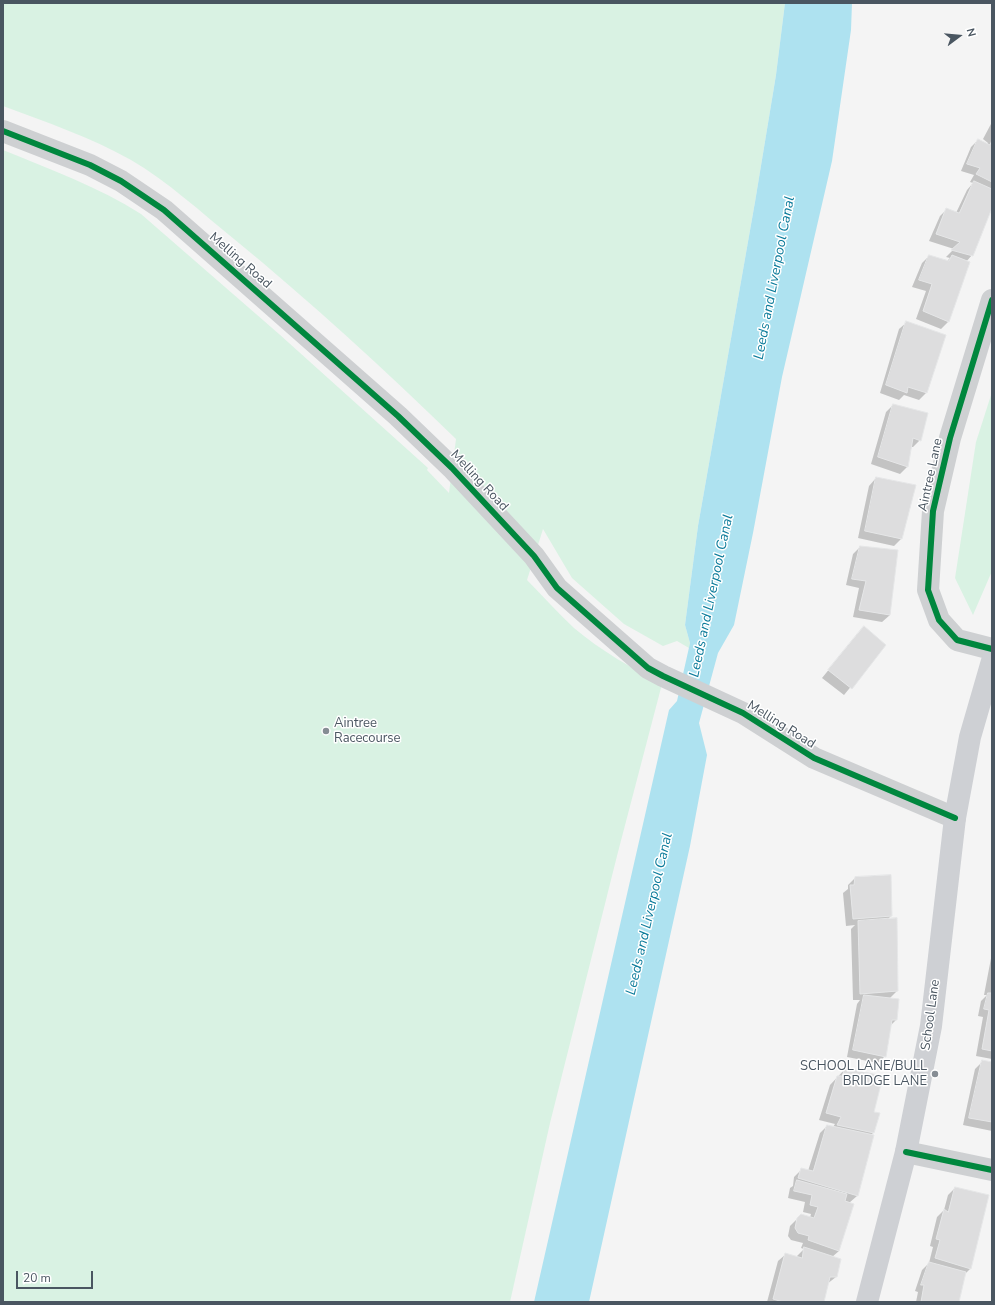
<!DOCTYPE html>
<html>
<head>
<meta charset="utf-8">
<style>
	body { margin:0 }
	#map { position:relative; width:995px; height:1305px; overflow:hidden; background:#f4f4f4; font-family:"Nunito Sans",sans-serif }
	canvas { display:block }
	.frame { position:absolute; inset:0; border:4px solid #4a5661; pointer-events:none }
	.north { position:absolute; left:939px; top:16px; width:40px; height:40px; -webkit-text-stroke:3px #fff; paint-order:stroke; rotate:74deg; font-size:11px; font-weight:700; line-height:16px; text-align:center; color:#4a5661 }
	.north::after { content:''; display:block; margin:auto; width:14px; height:18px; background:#4a5661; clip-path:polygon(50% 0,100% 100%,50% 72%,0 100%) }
	.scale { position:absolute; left:16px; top:1271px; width:77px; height:18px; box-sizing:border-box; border:2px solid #4a5661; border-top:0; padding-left:5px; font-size:12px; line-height:14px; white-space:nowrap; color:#4a5661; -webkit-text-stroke:3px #fff; paint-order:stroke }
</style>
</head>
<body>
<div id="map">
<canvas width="995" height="1305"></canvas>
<div class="frame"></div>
<div class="north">N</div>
<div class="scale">20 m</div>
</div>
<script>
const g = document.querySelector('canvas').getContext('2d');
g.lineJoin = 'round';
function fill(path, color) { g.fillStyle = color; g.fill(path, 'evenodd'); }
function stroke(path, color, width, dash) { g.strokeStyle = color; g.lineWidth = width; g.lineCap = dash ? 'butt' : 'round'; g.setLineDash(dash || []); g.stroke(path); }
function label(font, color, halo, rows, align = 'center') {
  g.font = font + ' "Nunito Sans",sans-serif'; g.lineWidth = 3; g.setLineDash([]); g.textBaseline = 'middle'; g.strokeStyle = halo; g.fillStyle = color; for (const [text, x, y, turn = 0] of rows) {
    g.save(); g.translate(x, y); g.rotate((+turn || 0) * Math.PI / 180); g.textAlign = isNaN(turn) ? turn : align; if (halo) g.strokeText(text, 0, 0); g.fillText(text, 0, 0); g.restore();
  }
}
const green = new Path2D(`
	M3 3H785L776 75 755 202 698 526 685 625 690 643 689 648 677 641 663 646 624 624 572 578 543 529 527 580C543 596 558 613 574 628 601 651 632 668 662 684L618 852 550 1123 510 1302H3V150C49 169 99 187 141 214L279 334 428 468 427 470 449 493 456 439C385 370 311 302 234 239 202 213 167 181 131 160 90 137 46 122 3 106Z
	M992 392V571L973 615 955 578 976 442Z`);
const water = new Path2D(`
	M785 3H852L851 30 832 161 782 377 753 533 734 625 718 653 699 723 707 755 690 846 589 1302H534L669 710 677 701 690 643 685 625 698 526 755 202 776 75Z`);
const shadow = new Path2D(`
	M992 122V206L972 255 966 262 948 322 941 329 916 319 926 291 912 287 922 263 929 256 947 261 950 258 946 257 954 249 929 241 940 216 947 209 956 213 967 190 973 183 970 182 974 175 961 171 971 147 978 140 987 145 988 143 983 139Z
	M907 322 944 335 926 393 919 400 904 395 899 400 880 393 899 329Z
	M893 405 920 440 913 447H910L907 467 900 474 871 464 886 412Z
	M876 478 901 539 894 546 858 538 869 486Z
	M860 547 897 551 890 615 882 622 853 617 859 588 846 585 853 554Z
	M857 635 885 645 844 695 822 678Z
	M855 878 891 916 887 920 897 991 889 999 896 1020 891 1025 885 1056 878 1063 847 1057 857 1004 860 1000H853L851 929 855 925 846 926 843 893 848 889V885Z
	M992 953V1059L976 1056 983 1017 978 1016 981 1001 987 995H984Z
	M982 1062 992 1063V1131L963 1125 975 1069Z
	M845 1069 872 1113H878L873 1133 870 1136 857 1196 849 1203 839 1251 832 1257 836 1277 827 1284 823 1302H767L778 1261 786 1254 797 1257V1256L804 1249 801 1248 803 1243 791 1240 788 1236 790 1226 798 1218H810L811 1214 803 1212 805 1202 788 1198 790 1188 793 1186 794 1177 801 1170 808 1171 820 1133 827 1126 833 1127 835 1124 819 1120 830 1085Z
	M955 1188 970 1269 965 1274 958 1302H916L918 1292 915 1291 922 1270 929 1263 933 1247 930 1246 937 1217 944 1210 948 1195Z`);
const building = new Path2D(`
	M978 139 990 145 992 140V182L976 174 980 168 967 164Z
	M974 181 992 189V208L973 256 951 250 960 242 936 234 946 208 959 213Z
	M929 255 949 261 952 255 970 262 949 322 923 311 932 284 919 280Z
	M906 321 946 335 927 393 908 387 907 393 886 385Z
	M893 404 928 413 921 441 913 438 908 467 878 457Z
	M876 477 916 485 902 539 865 531Z
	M860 546 898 550 890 615 859 610 866 581 852 579Z
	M864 626 886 645 852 689 828 670Z
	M891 875 892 916 853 919 850 885H854L855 877Z
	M897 918 898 991 860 994 858 921Z
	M988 993H992V1051L982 1049 989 1010 984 1009Z
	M864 995 899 999 897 1020H892L886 1057 853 1050Z
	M982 1060 992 1062V1122L969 1118Z
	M845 1068 883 1076 874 1112 880 1113 874 1133 837 1125 841 1117 826 1113 837 1076H842Z
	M827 1125 874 1135 858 1196 798 1178 801 1168 813 1171Z
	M797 1180 847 1194 845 1201 854 1204 839 1251 808 1240 809 1236 798 1233 795 1228 797 1218 801 1214 814 1218 818 1207 810 1205 812 1195 794 1191Z
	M955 1187 989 1195 971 1269 935 1258 940 1240 936 1239 944 1209 948 1212Z
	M804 1247 841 1259 837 1277H830L824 1302H783L773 1299 785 1253 802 1258Z
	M929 1262 966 1272 959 1302H921L924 1285H921Z`);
const minor = new Path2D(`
	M992 300 950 438 933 511 928 590 939 620 957 640 992 649
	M906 1152 992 1170`);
const tertiary = new Path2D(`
	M3 131 90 165 121 181 164 210 398 416 452 468 534 556 557 588 648 668 663 676 743 713 814 758 955 818`);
const secondary = new Path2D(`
	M867 1302 906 1152 931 1026 955 818 970 737 992 661`);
const cycleway = new Path2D(`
	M3 131 90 165 121 181 164 210 398 416 452 468 534 556 557 588 648 668 663 676 743 713 814 758 955 818
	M992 300 950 438 933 511 928 590 939 620 957 640 992 649
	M906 1152 992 1170`);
const markers = [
	[326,731,4,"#868d94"],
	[935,1074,4,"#868d94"]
];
const streetNames = [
	["Melling Road",240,261,41],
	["Aintree Lane",931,475,-78],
	["Melling Road",479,481,47],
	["Melling Road",781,725,32],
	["School Lane",931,1015,-82]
];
const poiNames = [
	["Aintree",334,724],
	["Racecourse",334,739],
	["SCHOOL LANE/BULL",927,1067,"right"],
	["BRIDGE LANE",927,1082,"right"]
];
const waterNames = [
	["Leeds and Liverpool Canal",775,278,-79],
	["Leeds and Liverpool Canal",712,596,-78],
	["Leeds and Liverpool Canal",650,914,-77]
];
fill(green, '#d9f2e3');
fill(water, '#aee2f0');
fill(shadow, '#0003');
fill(building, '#ddddde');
stroke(building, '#e5e6e7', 1);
stroke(minor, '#ced0d2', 22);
stroke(tertiary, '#ced0d2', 22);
stroke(secondary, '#ced0d4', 22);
stroke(cycleway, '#00873e', 6);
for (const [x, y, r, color] of markers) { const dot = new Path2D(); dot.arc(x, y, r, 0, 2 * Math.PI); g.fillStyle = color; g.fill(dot); stroke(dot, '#fff', 1.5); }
label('13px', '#4a5661', '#fff', streetNames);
label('13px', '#4a5661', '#fff', poiNames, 'left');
label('italic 14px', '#0c7c9b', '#fff', waterNames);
</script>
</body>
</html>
